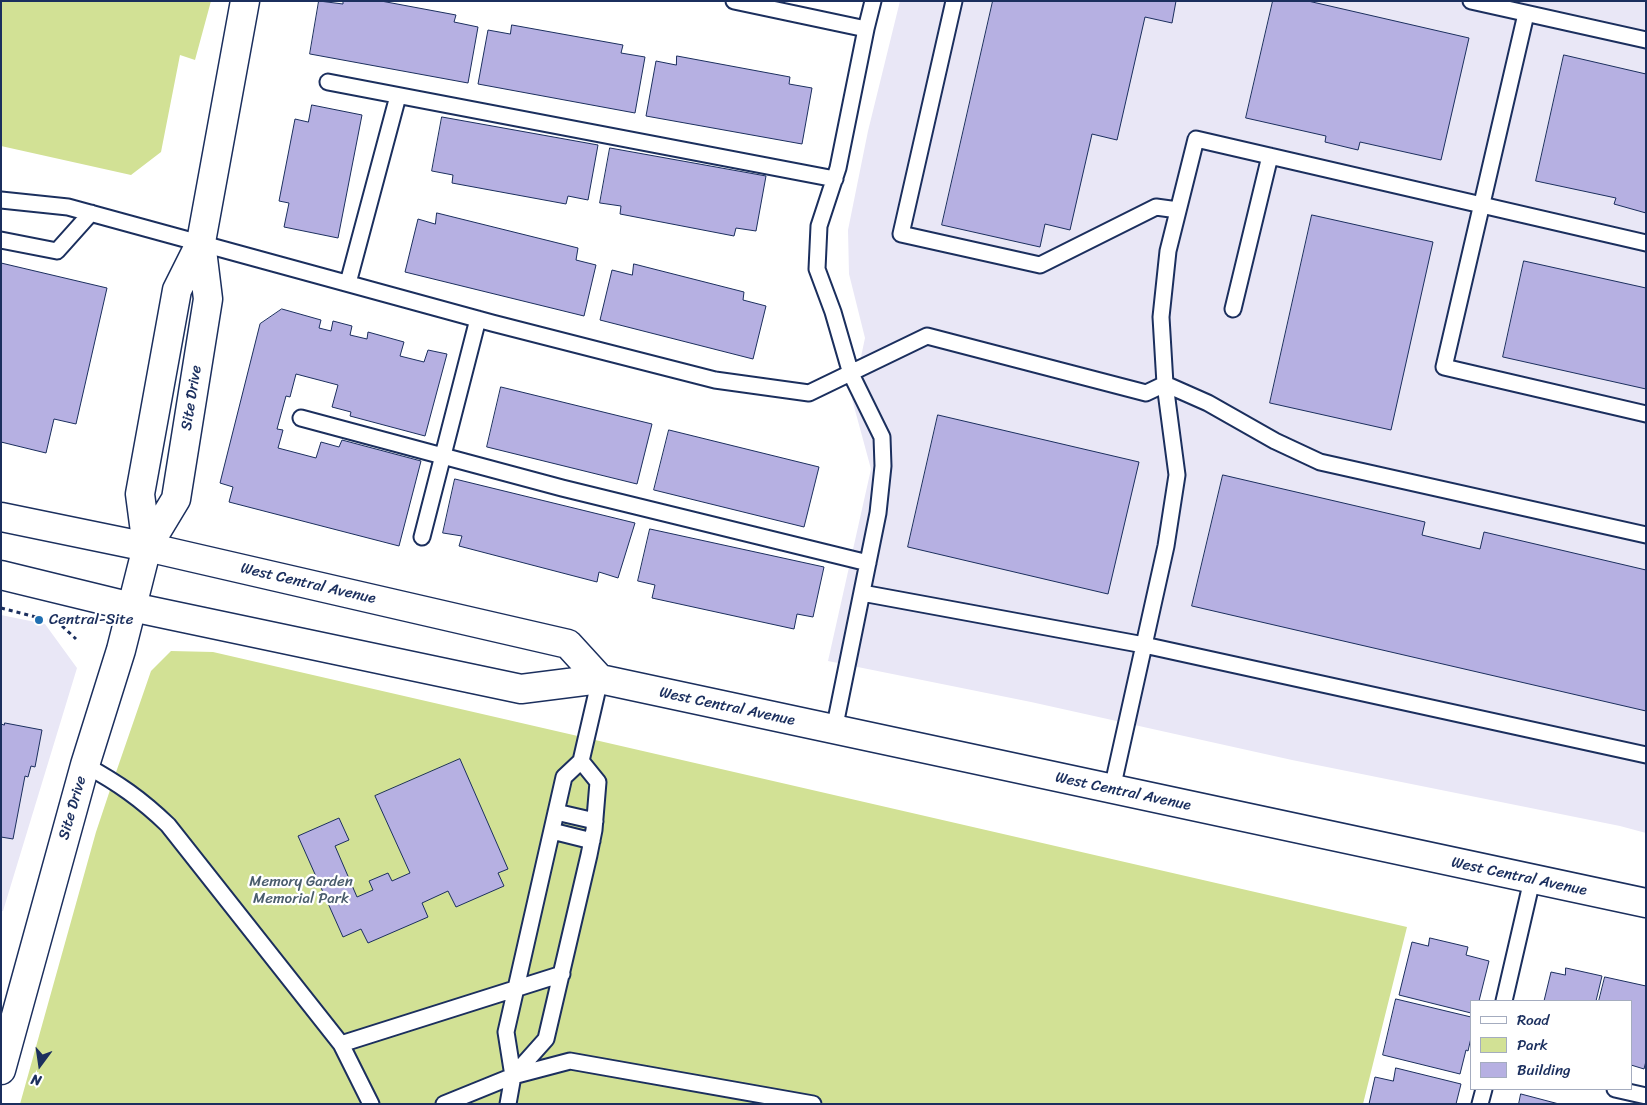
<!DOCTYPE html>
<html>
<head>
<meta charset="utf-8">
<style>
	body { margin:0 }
	#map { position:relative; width:1647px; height:1105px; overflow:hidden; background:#fff; font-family:Sriracha,sans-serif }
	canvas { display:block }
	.frame { position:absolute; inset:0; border:2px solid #1b2f5e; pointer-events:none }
	.legend { position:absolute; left:1470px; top:1000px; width:162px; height:90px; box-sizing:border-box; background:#fff; border:1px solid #a4acbf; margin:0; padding:6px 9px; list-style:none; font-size:15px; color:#1b2f5e }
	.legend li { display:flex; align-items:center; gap:10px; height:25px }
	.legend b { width:25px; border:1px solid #a4acbf }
	.north { position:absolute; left:15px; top:1040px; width:50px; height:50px; -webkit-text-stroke:4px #fff; paint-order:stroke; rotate:194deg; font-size:14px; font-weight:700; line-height:20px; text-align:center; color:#1b2f5e }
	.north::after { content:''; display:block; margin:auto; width:18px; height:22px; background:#1b2f5e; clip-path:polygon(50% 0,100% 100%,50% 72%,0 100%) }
</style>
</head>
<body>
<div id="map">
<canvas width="1647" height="1105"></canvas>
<div class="frame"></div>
<ul class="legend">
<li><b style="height:6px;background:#fff"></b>Road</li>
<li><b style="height:14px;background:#d2e195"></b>Park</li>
<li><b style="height:14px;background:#b6b0e2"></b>Building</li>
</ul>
<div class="north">N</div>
</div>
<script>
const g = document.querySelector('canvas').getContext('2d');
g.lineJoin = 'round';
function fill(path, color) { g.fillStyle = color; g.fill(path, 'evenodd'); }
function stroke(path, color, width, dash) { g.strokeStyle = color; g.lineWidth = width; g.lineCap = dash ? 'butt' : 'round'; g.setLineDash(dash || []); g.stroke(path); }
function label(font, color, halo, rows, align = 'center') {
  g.font = font + ' Sriracha,sans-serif'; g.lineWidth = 4.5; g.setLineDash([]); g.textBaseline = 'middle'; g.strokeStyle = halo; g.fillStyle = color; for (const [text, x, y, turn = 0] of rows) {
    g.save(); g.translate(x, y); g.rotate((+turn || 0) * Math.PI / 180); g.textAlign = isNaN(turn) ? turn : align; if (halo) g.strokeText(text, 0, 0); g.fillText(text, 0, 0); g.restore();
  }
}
const built = new Path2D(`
	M900 1H1646V833L1620 826 1292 760 1031 702 828 661 871 469 852 399 865 338 849 274 848 230 868 131Z
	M1 615 45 624 77 668 3 911H1Z`);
const green = new Path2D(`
	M1 1H211L195 60 180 55 161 152 131 175 1 146Z
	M171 651 213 652 1407 927 1363 1104H20L96 832 113 781 151 671Z`);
const building = new Path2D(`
	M319 1 343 4V1H381L456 15 454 22 478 27 468 83 310 54Z
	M993 1H1176L1172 23 1145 17 1117 140 1092 134 1070 230 1045 224 1040 247 942 225Z
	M1273 1H1308L1469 38 1441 160 1360 142 1358 150 1325 142 1326 136 1246 118Z
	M512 25 623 45 621 53 645 57 635 113 478 84 488 30 510 34Z
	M1564 55 1646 74V213L1614 204 1616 198 1536 181Z
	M677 56 790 77 789 84 812 88 802 144 646 116 656 61 676 65Z
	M312 105 362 115 338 238 284 227 289 203 279 201 295 119 308 122Z
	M442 117 598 145 588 200 568 196 566 204 452 183 453 175 432 171Z
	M610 148 766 176 756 231 736 228 734 236 620 214 621 206 600 203Z
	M437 213 578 248 576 260 596 265 584 316 405 272 418 219 435 224Z
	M1312 215 1433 242 1391 430 1270 403Z
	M1524 261 1646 288V389L1503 357Z
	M1 263 107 288 76 424 54 419 46 453 1 442Z
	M634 264 744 292 743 300 766 306 753 359 600 320 612 270 632 275Z
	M282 309 321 320 319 328 331 331 333 321 352 326 350 335 367 339 368 332 404 342 400 356 424 362 428 350 447 354 425 436 350 416 351 412 332 407 338 385 296 374 290 397 286 396 277 429 283 430 278 448 316 458 321 442 339 447 342 440 421 461 399 546 229 502 233 487 220 483 260 324Z
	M501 387 652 424 637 484 487 447Z
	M938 415 1139 462 1108 594 908 547Z
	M669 430 819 467 804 527 654 490Z
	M1223 475 1425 522 1422 535 1480 549 1484 532 1646 570V711L1192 606Z
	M455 479 635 523 618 578 599 572 597 582 459 546 462 536 443 533Z
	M650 529 824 567 813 617 797 614 794 629 652 598 655 585 638 581Z
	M5 723 42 730 35 767 31 766 28 777 25 776 13 839 1 837V724L4 725Z
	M460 759 508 869 498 873 504 886 456 907 448 891 422 903 428 917 368 943 361 929 343 937 298 836 339 818 349 840 335 846 357 897 373 890 369 881 388 873 392 881 410 873 375 796Z
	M1430 938 1468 947 1466 955 1489 961 1479 1001H1471V1013L1399 995 1412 942 1428 946Z
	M1566 968 1602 976 1596 1001H1544L1551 972 1565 975Z
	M1605 977 1646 986V1061L1644 1069 1631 1065V1001H1599Z
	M1396 999 1471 1017V1038L1468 1051 1466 1050 1460 1074 1383 1055Z
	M1396 1068 1461 1084 1456 1104H1369L1375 1077 1393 1081Z
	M1521 1094 1559 1104H1519Z`);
const path = new Path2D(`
	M1 608 59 623 76 639`);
const service = new Path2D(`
	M734 1 866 29 838 168 819 226 817 269 833 312 851 374 882 437 883 466 878 513 834 730
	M954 1 901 234 1040 265 1156 207 1178 210
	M1471 1 1646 40
	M1526 14 1444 367 1646 414
	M866 29 873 1
	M328 82 835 179
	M1 200 68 207 492 323 715 380 809 393 927 336 1146 393 1165 384 1208 403 1275 441 1320 462 1646 535
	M1 240 57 251 91 213
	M348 283 398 96
	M1233 309 1270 156
	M301 418 562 488 868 563
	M422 537 478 319
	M862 593 1144 645 1646 755
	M581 761 598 782 594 830 589 855 546 1039 513 1076 506 1032 564 777 581 761 600 679
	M85 765C118 783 141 799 168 825L341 1044
	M1112 789 1166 546 1177 475 1165 384 1161 317 1168 251 1196 139 1646 243
	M556 812 595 821
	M552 831 592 841
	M1504 1001 1532 880
	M1615 1089 1646 1096
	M371 1104 341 1044 562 974
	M444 1104 513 1076 570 1061 813 1104
	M508 1104 513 1076
	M1480 1104 1484 1089`);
const minor = new Path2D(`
	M147 547 140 494 177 290 201 242 245 1
	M1 1070 85 765 121 650 147 547 176 499 208 299 201 242`);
const secondary = new Path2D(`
	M1 517 147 547 568 644 600 679
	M1 575 132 607 521 689 600 679 1646 903`);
const markers = [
	[39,620,5,"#1f6fb2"]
];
const streetNames = [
	["Site Drive",192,398,-81],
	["West Central Avenue",308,584,13],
	["West Central Avenue",727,707,12],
	["West Central Avenue",1123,792,12],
	["Site Drive",73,808,-74],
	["West Central Avenue",1519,877,12]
];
const poiNames = [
	["Central-Site",49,620]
];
const parkNames = [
	["Memory Garden",301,882],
	["Memorial Park",301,899]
];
fill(built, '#e9e7f6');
fill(green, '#d2e195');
fill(building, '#b6b0e2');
stroke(building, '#1b2f5e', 1);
stroke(service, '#1b2f5e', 19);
stroke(minor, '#1b2f5e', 31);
stroke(secondary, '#1b2f5e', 31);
stroke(path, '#1b2f5e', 3, [4, 4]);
stroke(service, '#fff', 15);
stroke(minor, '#fff', 28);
stroke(secondary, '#fff', 28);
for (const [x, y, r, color] of markers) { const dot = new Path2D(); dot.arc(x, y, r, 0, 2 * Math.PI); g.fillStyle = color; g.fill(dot); stroke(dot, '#fff', 2); }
label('15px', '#1b2f5e', '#fff', streetNames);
label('15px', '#1b2f5e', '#fff', poiNames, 'left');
label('15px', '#495c6c', '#fff', parkNames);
</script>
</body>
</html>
